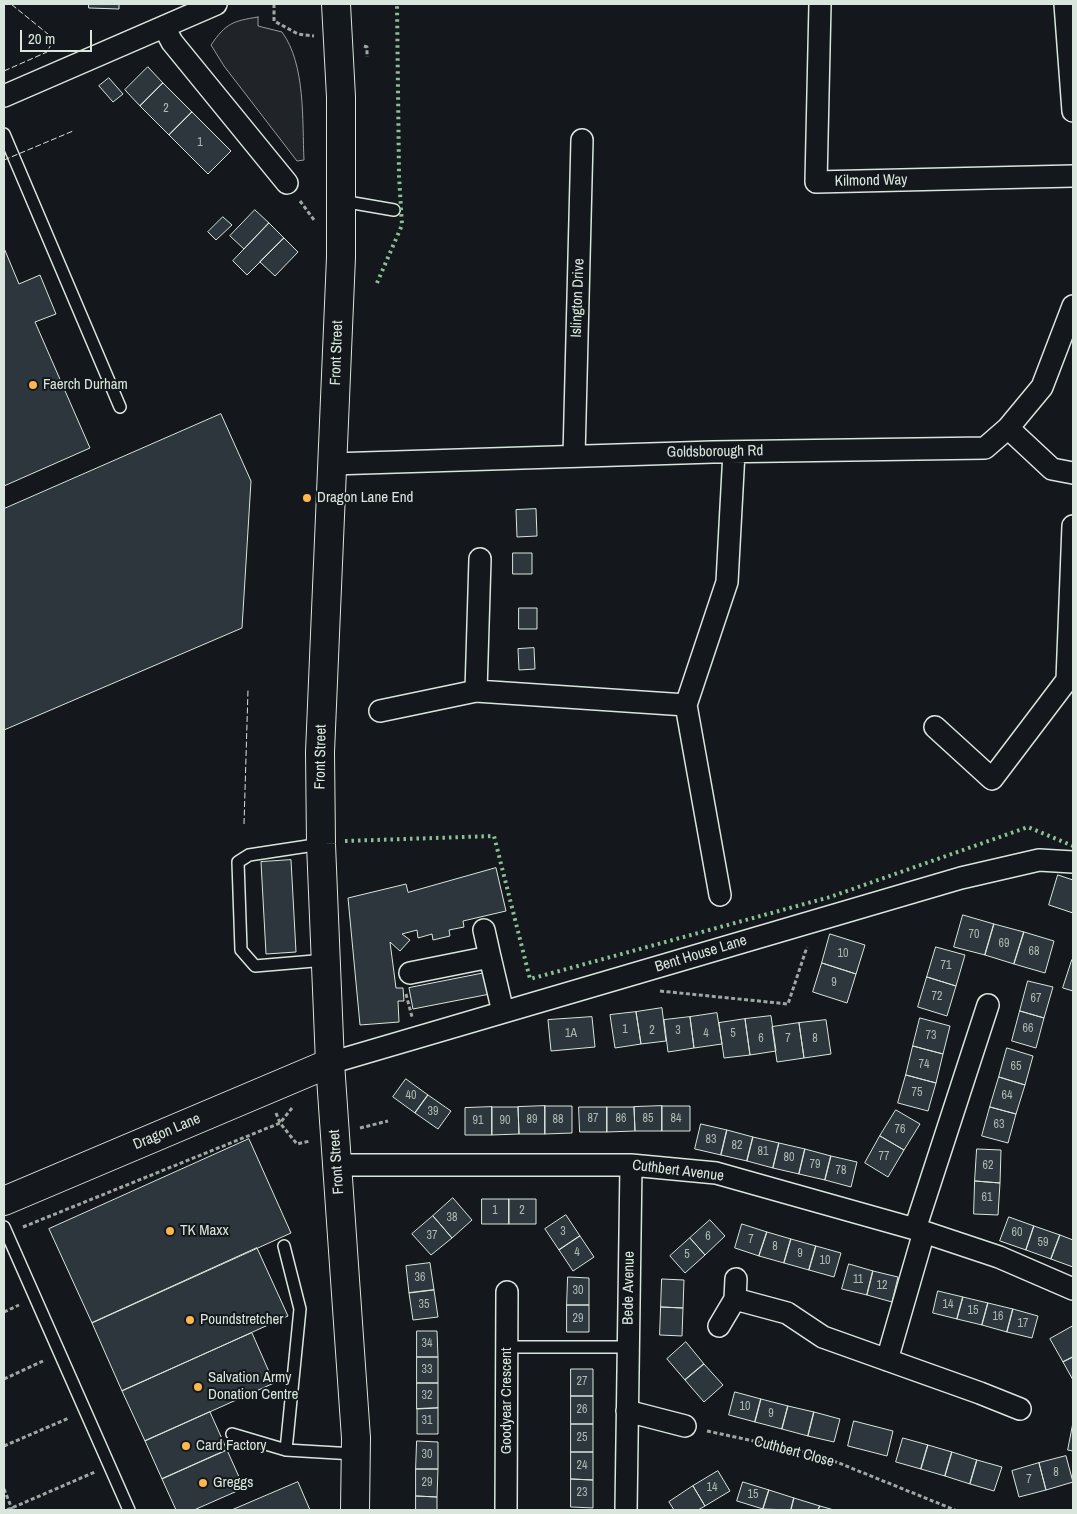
<!DOCTYPE html>
<html>
<head>
<meta charset="utf-8">
<style>
	body { margin:0 }
	#map { position:relative; width:1077px; height:1514px; overflow:hidden; background:#14181c; font-family:"Archivo Narrow",sans-serif }
	canvas { display:block }
	.frame { position:absolute; inset:0; border:5px solid #d8e6dc; pointer-events:none }
	.scale { position:absolute; left:20px; top:30px; width:72px; height:22px; box-sizing:border-box; border:2px solid #d8e6dc; border-top:0; padding-left:6px; font-size:15px; line-height:18px; white-space:nowrap; color:#d8e6dc; -webkit-text-stroke:4px #14181c; paint-order:stroke }
</style>
</head>
<body>
<div id="map">
<canvas width="1077" height="1514"></canvas>
<div class="frame"></div>
<div class="scale">20 m</div>
</div>
<script>
const g = document.querySelector('canvas').getContext('2d');
g.lineJoin = 'round';
function fill(path, color) { g.fillStyle = color; g.fill(path, 'evenodd'); }
function stroke(path, color, width, dash) { g.strokeStyle = color; g.lineWidth = width; g.lineCap = dash ? 'butt' : 'round'; g.setLineDash(dash || []); g.stroke(path); }
function label(font, color, halo, rows, align = 'center') {
  g.font = font + ' "Archivo Narrow",sans-serif'; g.lineWidth = 4; g.setLineDash([]); g.textBaseline = 'middle'; g.strokeStyle = halo; g.fillStyle = color; for (const [text, x, y, turn = 0] of rows) {
    g.save(); g.translate(x, y); g.rotate((+turn || 0) * Math.PI / 180); g.textAlign = isNaN(turn) ? turn : align; if (halo) g.strokeText(text, 0, 0); g.fillText(text, 0, 0); g.restore();
  }
}
const green = new Path2D(`
	M258 17V26L282 32C306 65 302 121 304 160L297 161 224 66 211 45C226 23 233 21 258 17Z`);
const building = new Path2D(`
	M89 4H119V9L89 8Z
	M148 67 163 83 140 106 125 90Z
	M109 78 123 94 113 102 99 86Z
	M163 83 192 112 169 135 140 106Z
	M192 112 231 151 208 174 169 135Z
	M255 210 269 223 244 249 230 236Z
	M223 217 232 225 216 240 208 232Z
	M269 223 284 238 247 275 233 261Z
	M284 238 298 252 275 276 260 262Z
	M4 248 19 284 40 275 56 314 35 322 90 448 4 486Z
	M221 414 251 481 242 628 4 730V509Z
	M536 509 537 536 517 537 516 510Z
	M513 553H532V574H513Z
	M519 608H537V629H519Z
	M534 648 535 669 519 670 518 649Z
	M291 860 296 952 266 954 261 862Z
	M496 868 506 911 463 921 464 927 449 930 450 936 433 940 432 934 418 938 417 930 402 934 410 940 400 951 390 942 396 988H403L404 1001H398L399 1022 360 1025 348 898 406 884 408 892Z
	M1058 875 1073 880V913L1049 905Z
	M963 915 994 924 985 955 954 947Z
	M994 924 1024 932 1014 964 985 955Z
	M1024 932 1054 941 1045 973 1014 964Z
	M830 934 865 945 856 974 822 963Z
	M936 947 965 955 956 986 927 977Z
	M1072 960 1073 961V991L1063 988Z
	M822 963 856 974 847 1003 813 992Z
	M485 973 490 994 413 1009 409 988Z
	M927 977 956 986 947 1016 918 1007Z
	M1028 981 1053 987 1044 1018 1020 1011Z
	M662 1008 666 1041 641 1044 636 1012Z
	M1020 1011 1044 1018 1036 1048 1012 1041Z
	M636 1012 641 1044 615 1048 610 1015Z
	M717 1013 722 1044 694 1048 690 1017Z
	M771 1016 776 1051 750 1055 745 1019Z
	M592 1017 595 1047 551 1051 548 1020Z
	M690 1017 694 1048 668 1052 664 1020Z
	M920 1018 950 1026 943 1054 913 1046Z
	M745 1019 750 1055 724 1058 719 1023Z
	M826 1020 831 1054 804 1058 799 1023Z
	M799 1023 804 1058 777 1062 772 1027Z
	M913 1046 943 1054 936 1083 906 1075Z
	M1007 1048 1033 1056 1025 1085 999 1077Z
	M906 1075 936 1083 928 1111 898 1103Z
	M999 1077 1025 1085 1016 1114 990 1107Z
	M406 1079 428 1095 415 1113 393 1097Z
	M428 1095 451 1111 438 1129 415 1113Z
	M545 1106V1134H519L518 1107Z
	M545 1106H572V1133L545 1134Z
	M662 1106V1131H635L634 1107Z
	M662 1106H690V1131H662Z
	M492 1107V1135H465V1108Z
	M492 1107H518L519 1134 492 1135Z
	M579 1107H607V1132H580Z
	M607 1107H634L635 1131 607 1132Z
	M990 1107 1016 1114 1008 1143 982 1136Z
	M896 1110 920 1124 904 1150 880 1136Z
	M701 1124 727 1130 721 1155 695 1149Z
	M727 1130 753 1137 747 1161 721 1155Z
	M880 1136 904 1150 888 1177 865 1163Z
	M753 1137 779 1143 773 1168 747 1161Z
	M249 1139 291 1233 92 1323 49 1229Z
	M779 1143 805 1149 799 1174 773 1168Z
	M805 1149 831 1156 825 1180 799 1174Z
	M977 1149 1001 1150 1000 1183 975 1181Z
	M831 1156 857 1162 851 1187 825 1180Z
	M975 1181 1000 1183 998 1215 974 1214Z
	M453 1198 472 1220 452 1238 433 1216Z
	M482 1199H509V1224H482Z
	M509 1199H536V1224H509Z
	M566 1215 580 1236 559 1250 545 1229Z
	M433 1216 452 1238 431 1255 412 1234Z
	M1009 1217 1034 1226 1026 1250 1000 1241Z
	M710 1220 725 1236 705 1255 690 1238Z
	M742 1224 767 1232 759 1256 735 1248Z
	M1034 1226 1060 1235 1051 1259 1026 1250Z
	M767 1232 791 1239 784 1263 759 1256Z
	M1060 1235 1073 1240V1267L1051 1259Z
	M580 1236 594 1257 573 1271 559 1250Z
	M690 1238 705 1255 685 1273 670 1256Z
	M791 1239 816 1246 809 1270 784 1263Z
	M816 1246 841 1253 834 1277 809 1270Z
	M257 1248 288 1316 122 1391 92 1323Z
	M430 1263 434 1290 409 1293 406 1266Z
	M849 1264 873 1271 867 1295 842 1289Z
	M873 1271 898 1277 892 1302 867 1295Z
	M568 1277 589 1278V1305H567Z
	M662 1279 684 1280 683 1308 661 1307Z
	M434 1290 438 1317 413 1320 409 1293Z
	M938 1291 963 1297 957 1319 933 1313Z
	M963 1297 988 1303 982 1325 957 1319Z
	M988 1303 1013 1309 1007 1332 982 1325Z
	M567 1305H589V1332H567Z
	M661 1307 683 1308 682 1336 660 1335Z
	M1013 1309 1038 1316 1032 1338 1007 1332Z
	M1073 1326V1357L1063 1362 1050 1339Z
	M417 1331H437L438 1357H417Z
	M252 1333 274 1383 145 1441 122 1391Z
	M686 1342 704 1364 685 1380 667 1359Z
	M417 1357H438V1383H417Z
	M1073 1357V1380L1063 1362Z
	M704 1364 723 1385 704 1402 685 1380Z
	M571 1369H593V1396H571Z
	M417 1383H438V1408L417 1409Z
	M735 1392 761 1399 755 1422 729 1415Z
	M571 1396H593V1424H571Z
	M761 1399 788 1406 782 1429 755 1422Z
	M788 1406 814 1412 808 1436 782 1429Z
	M438 1408V1434H417V1409Z
	M210 1412 227 1450 162 1479 145 1441Z
	M814 1412 840 1419 834 1442 808 1436Z
	M854 1421 893 1431 887 1456 848 1446Z
	M1073 1423V1451L1068 1450Z
	M571 1424H593V1452H571Z
	M903 1438 928 1445 921 1469 896 1462Z
	M417 1441 438 1442V1469H416Z
	M928 1445 952 1452 945 1476 921 1469Z
	M227 1450 244 1488 194 1510H176L162 1479Z
	M571 1452H593V1480L571 1479Z
	M952 1452 977 1460 970 1484 945 1476Z
	M1066 1456 1073 1482 1046 1490 1039 1463Z
	M977 1460 1002 1467 994 1491 970 1484Z
	M1039 1463 1046 1490 1019 1497 1012 1471Z
	M416 1469H438L437 1497 416 1496Z
	M718 1471 730 1491 705 1506 693 1486Z
	M571 1479 593 1480V1508L571 1507Z
	M298 1482 310 1510H232Z
	M743 1482 769 1490 763 1509 737 1501Z
	M693 1486 705 1506 698 1510H674L669 1502Z
	M769 1490 794 1498 791 1510 763 1509Z
	M416 1496 437 1497V1510H416Z
	M794 1498 820 1506 818 1510H791Z
	M820 1506 834 1510H818Z`);
const path = new Path2D(`
	M274 4V21L298 34 314 36
	M364 46 367 47V57
	M300 201 314 220
	M660 991 788 1004 807 947
	M406 994 412 1017
	M276 1113 280 1123 297 1144 310 1141
	M360 1128 388 1121
	M23 1227 280 1123 292 1108
	M4 1312 19 1305
	M4 1379 43 1361
	M707 1431 819 1455 955 1510
	M4 1446 69 1418
	M4 1489 12 1509
	M7 1510 95 1472`);
const lane = new Path2D(`
	M4 134 120 407
	M342 201 394 210
	M321 844 249 855 238 862 241 950 255 966 326 960
	M4 1227 129 1510
	M284 1246 300 1309 286 1450
	M507 1347H628
	M232 1434 286 1450 354 1454`);
const street = new Path2D(`
	M820 4 816 182 1073 176
	M1065 4 1073 111
	M164 27 172 42 287 183
	M4 96 216 4
	M1008 428 1042 387 1073 306
	M574 456 582 140
	M332 464 713 452 985 448 1008 428 1052 469 1073 473
	M480 559 476 691 686 705
	M380 711 476 691
	M935 727 992 779 1067 680 1073 526
	M720 895 686 705 727 582 734 452
	M484 930 490 957
	M410 973 490 957 503 1012
	M330 1063 961 878 1039 860 1073 862
	M337 1165H631L716 1173 915 1229 999 1257 1073 1289
	M915 1229 988 1005
	M735 1299 787 1313 823 1337 980 1393 1020 1409
	M719 1326 735 1299 736 1279
	M887 1360 924 1232
	M627 1411 685 1426
	M506 1510 507 1292
	M626 1510 631 1165`);
const secondary = new Path2D(`
	M4 1201 330 1063`);
const primary = new Path2D(`
	M336 4 341 97V257L320 752 321 844 330 1063 356 1438 355 1510`);
const hedge = new Path2D(`
	M377 283 402 225 399 176 397 4
	M345 841 494 836 530 979 830 897 1028 827 1073 846`);
const fence = new Path2D(`
	M4 71 47 52 54 39 11 4
	M4 160 73 131
	M244 824 248 690`);
const markers = [
	[33,385,5,"#ffb74d"],
	[307,498,5,"#ffb74d"],
	[170,1231,5,"#ffb74d"],
	[190,1320,5,"#ffb74d"],
	[198,1387,5,"#ffb74d"],
	[186,1446,5,"#ffb74d"],
	[203,1483,5,"#ffb74d"]
];
const numberNames = [
	["2",166,109],
	["1",200,143],
	["70",974,935],
	["69",1004,944],
	["68",1034,952],
	["10",843,954],
	["71",946,966],
	["9",834,983],
	["72",937,997],
	["67",1036,999],
	["66",1028,1029],
	["1",625,1030],
	["2",652,1031],
	["3",678,1031],
	["1A",571,1034],
	["4",706,1034],
	["5",733,1034],
	["73",931,1036],
	["6",761,1039],
	["7",788,1039],
	["8",815,1039],
	["74",924,1065],
	["65",1016,1067],
	["75",917,1093],
	["40",411,1096],
	["64",1007,1096],
	["39",433,1112],
	["87",593,1119],
	["86",621,1119],
	["85",648,1119],
	["84",676,1119],
	["89",532,1120],
	["88",558,1120],
	["91",478,1121],
	["90",505,1121],
	["63",999,1125],
	["76",900,1130],
	["83",711,1140],
	["82",737,1146],
	["81",763,1152],
	["77",884,1157],
	["80",789,1158],
	["79",815,1165],
	["62",988,1166],
	["78",841,1171],
	["61",987,1198],
	["1",495,1211],
	["2",522,1211],
	["38",452,1218],
	["3",563,1232],
	["60",1017,1233],
	["37",432,1236],
	["6",708,1237],
	["7",751,1240],
	["59",1043,1243],
	["8",775,1247],
	["4",577,1253],
	["9",800,1254],
	["5",687,1255],
	["10",825,1261],
	["36",420,1278],
	["11",858,1280],
	["12",882,1286],
	["30",578,1291],
	["35",424,1305],
	["14",948,1305],
	["15",973,1311],
	["16",998,1317],
	["29",578,1319],
	["17",1023,1324],
	["34",427,1344],
	["33",427,1370],
	["27",582,1382],
	["32",427,1396],
	["10",745,1407],
	["26",582,1410],
	["9",771,1414],
	["31",427,1421],
	["25",582,1438],
	["30",427,1455],
	["24",582,1466],
	["8",1056,1473],
	["7",1029,1480],
	["29",427,1483],
	["14",712,1488],
	["23",582,1493],
	["15",753,1495]
];
const streetNames = [
	["Kilmond Way",871,181,-1],
	["Islington Drive",578,298,-88],
	["Front Street",337,353,-88],
	["Goldsborough Rd",715,452,-1],
	["Front Street",321,757,-89],
	["Bent House Lane",701,954,-17],
	["Dragon Lane",167,1132,-23],
	["Front Street",337,1162,-94],
	["Cuthbert Avenue",678,1171,7],
	["Bede Avenue",629,1288,-89],
	["Goodyear Crescent",507,1401,-90],
	["Cuthbert Close",794,1452,15]
];
const poiNames = [
	["Faerch Durham",43,385],
	["Dragon Lane End",317,498],
	["TK Maxx",180,1231],
	["Poundstretcher",200,1320],
	["Salvation Army",208,1378],
	["Donation Centre",208,1395],
	["Card Factory",196,1446],
	["Greggs",213,1483]
];
fill(green, '#202428');
stroke(green, '#939e99', 1);
fill(building, '#2c363c');
stroke(building, '#d8e6dc', 1);
stroke(lane, '#d8e6dc', 14);
stroke(street, '#d8e6dc', 24);
stroke(secondary, '#d8e6dc', 30);
stroke(primary, '#d8e6dc', 30);
stroke(path, '#9da8a2', 3, [4, 2.5]);
stroke(lane, '#14181c', 11);
stroke(street, '#14181c', 21);
stroke(secondary, '#14181c', 28);
stroke(primary, '#14181c', 28);
stroke(hedge, '#8ac095', 4, [2.5, 4]);
stroke(fence, '#d8e6dc', 1, [6, 2.5]);
for (const [x, y, r, color] of markers) { const dot = new Path2D(); dot.arc(x, y, r, 0, 2 * Math.PI); g.fillStyle = color; g.fill(dot); stroke(dot, '#14181c', 2); }
label('12px', '#adbab4', null, numberNames);
label('15px', '#d8e6dc', '#14181c', streetNames);
label('15px', '#d8e6dc', '#14181c', poiNames, 'left');
</script>
</body>
</html>
